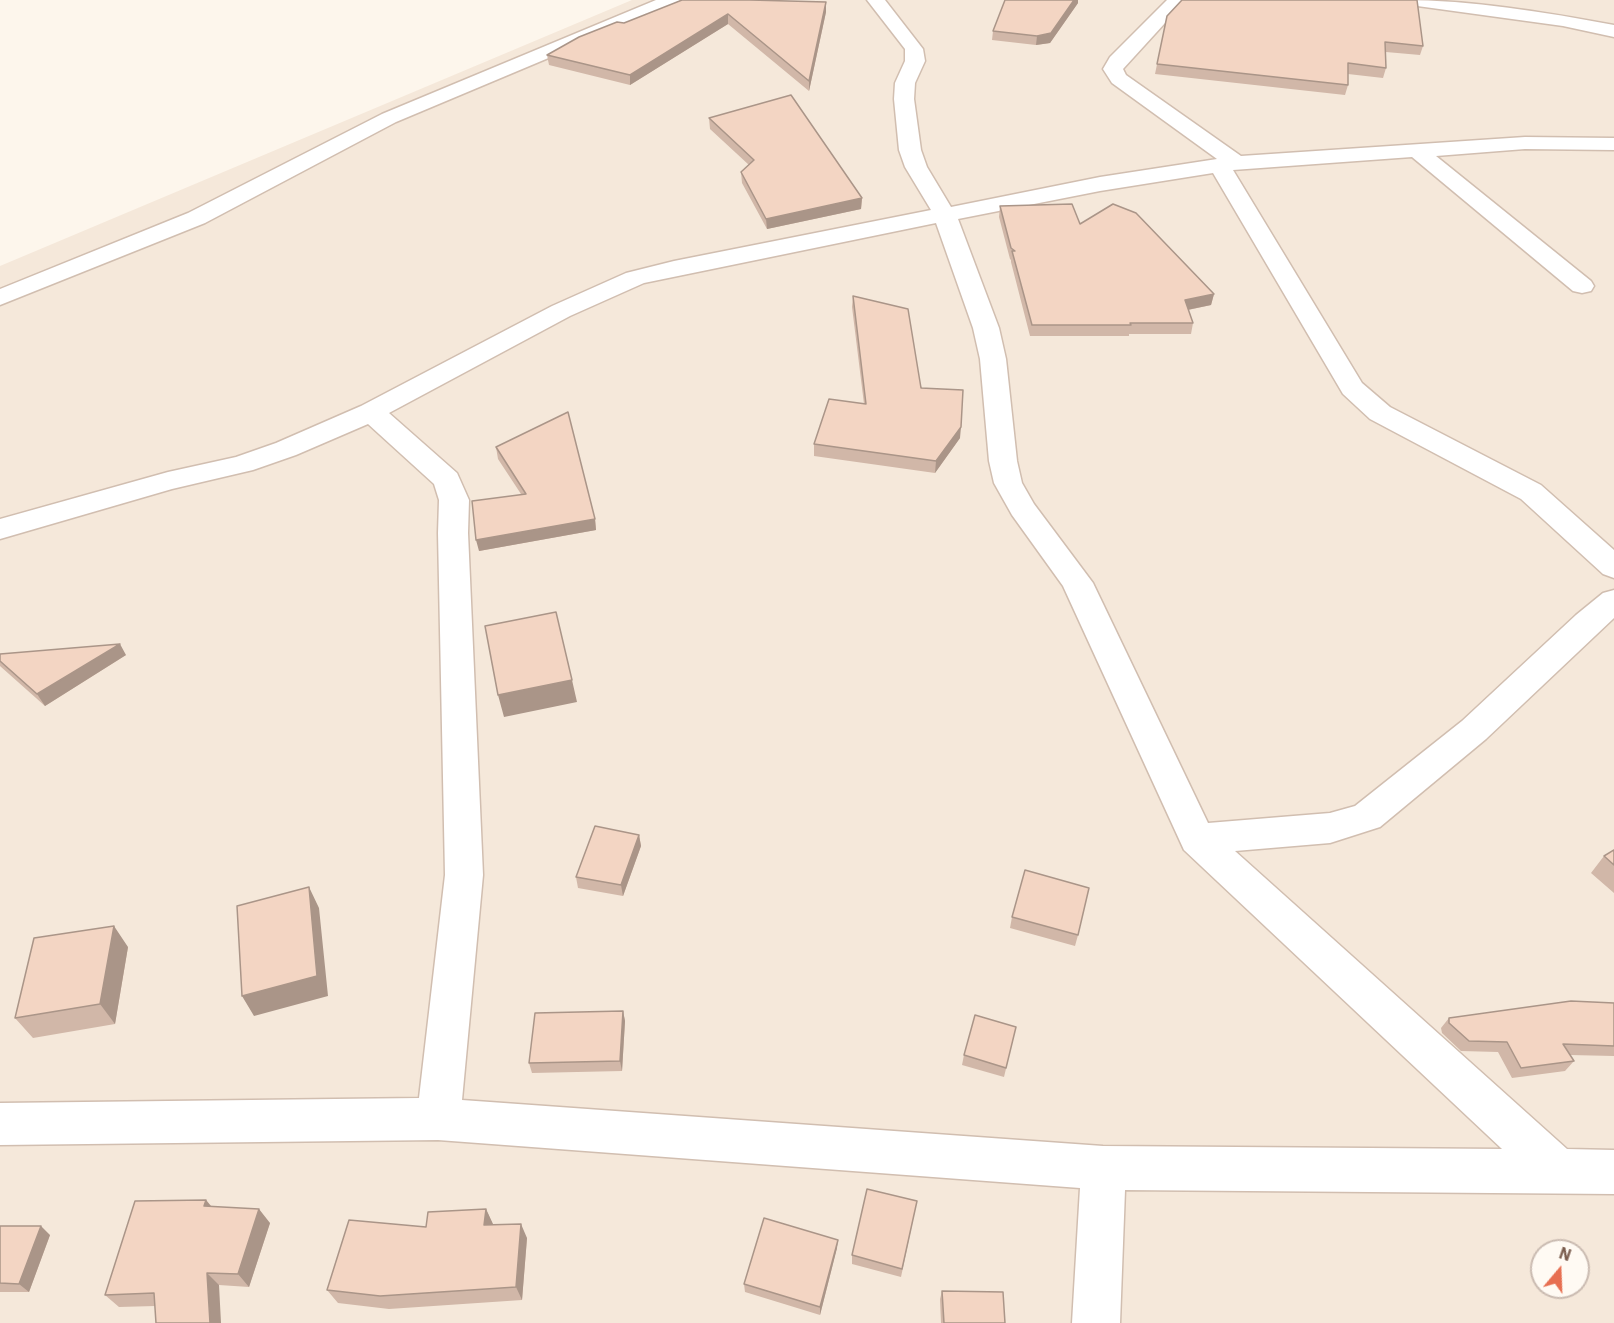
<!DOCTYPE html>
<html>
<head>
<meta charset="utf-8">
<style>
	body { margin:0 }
	#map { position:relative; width:1614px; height:1323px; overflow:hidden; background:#fdf6ec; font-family:"IBM Plex Sans",sans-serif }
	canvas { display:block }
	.north { position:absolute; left:1530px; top:1239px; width:60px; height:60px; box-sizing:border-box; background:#fffaf3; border:2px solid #cabbb1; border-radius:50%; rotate:19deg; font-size:16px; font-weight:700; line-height:24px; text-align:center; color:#7a5c4d }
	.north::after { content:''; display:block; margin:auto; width:21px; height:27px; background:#e76f51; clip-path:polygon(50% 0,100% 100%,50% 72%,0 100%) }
</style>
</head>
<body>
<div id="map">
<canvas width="1614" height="1323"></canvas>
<div class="north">N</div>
</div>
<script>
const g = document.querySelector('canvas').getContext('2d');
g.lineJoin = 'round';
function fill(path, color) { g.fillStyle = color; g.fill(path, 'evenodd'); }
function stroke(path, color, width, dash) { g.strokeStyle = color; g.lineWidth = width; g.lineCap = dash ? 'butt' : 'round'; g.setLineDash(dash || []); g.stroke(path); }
const residential = new Path2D(`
	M632 0H1614V1323H0V266ZM1542 1251H1578V1287H1542Z`);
const street = new Path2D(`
	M656 0H680L677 4 396 122 205 223 0 305V289L188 213 382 114Z
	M867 0H885L923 49 925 61 915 83 914 99 921 150 927 167 951 207 1100 177 1217 159 1112 83 1103 69 1110 57 1167 0H1186L1123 69 1126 75 1241 156 1525 137 1614 138V150L1525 149 1436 156 1591 281 1594 286 1591 291 1582 293 1573 291 1412 157 1233 170 1362 383 1390 407 1541 485 1614 550V578L1603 574 1521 499 1370 419 1343 394 1213 173 1100 191 958 219 999 328 1006 359 1017 461 1022 483 1034 504 1093 583 1208 823 1330 813 1355 806 1462 721 1576 615 1603 593 1614 590V618L1486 739 1380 827 1330 843 1235 851 1567 1149 1614 1150V1194L1125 1190 1120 1323H1072L1080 1188 438 1140 0 1145V1103L419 1098 445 875 438 533 439 500 434 484 368 424 296 455 253 470 172 489 0 539V519L168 472 236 457 276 443 361 406 552 306 626 273 674 261 931 210 905 167 899 150 894 99 895 83 905 61V49ZM936 223 973 328 980 359 989 461 994 483 1012 515 1063 586 1184 850 1502 1149 1103 1146 462 1100 483 875 468 533 469 500 457 473 389 413 570 316 644 283Z
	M1401 0C1473 0 1544 12 1614 25V37L1563 26 1410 5 1404 4Z`);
const wall = new Path2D(`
	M682 0H767L765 1 826 2V12L809 91 728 24 630 85 549 65 547 55Z
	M1074 0H1078V3L1050 43 1036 45 992 40 993 31Z
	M1167 16 1423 46 1420 55 1386 52V68L1383 78 1348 74V85L1345 95 1155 74Z
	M709 118 862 198 861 209 767 229 742 183 741 172 749 165 710 129Z
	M1000 206 1080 224 1214 294 1211 305 1188 310 1193 323 1191 334H1129V336H1030L1011 262V260L1010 259 999 217Z
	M853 296 960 438 935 473 814 456V444L864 404 852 307Z
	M496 447 595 519 596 530 479 551 521 494 498 459Z
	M0 654 126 655 45 706 0 666Z
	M639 835 641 846 623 896 578 888 576 877Z
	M1614 850V893L1591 873 1604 856Z
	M1012 917 1078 935 1075 946 1010 928Z
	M128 947 115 1024 33 1038 15 1018Z
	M1614 1003V1056L1570 1055 1574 1061 1565 1071 1512 1078 1498 1052 1461 1051 1442 1033 1441 1028 1449 1018Z
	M623 1011 625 1021 622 1071 532 1073 529 1063Z
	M1016 1027 1004 1077 962 1065 964 1055Z
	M206 1200 212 1207 270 1223 249 1287 219 1285 155 1306 119 1307 105 1295Z
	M917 1201 901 1277 852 1264V1255Z
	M486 1209 493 1225 527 1238 522 1300 389 1309 338 1303 327 1290 426 1227Z
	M0 1226 50 1235 29 1292H0Z
	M837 1248 820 1315 745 1292 744 1284Z
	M942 1291 1005 1323H941L940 1299Z`);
const shadedWall = new Path2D(`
	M1074 0H1078V3L1050 43 1036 45 1037 36Z
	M826 2V12L809 91V81Z
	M728 14V24L630 85V75Z
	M862 198 861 209 767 229 766 219Z
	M1214 294 1211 305 1182 311 1185 300Z
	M961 427 960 438 935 473 936 461Z
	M595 519 596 530 479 551 476 540Z
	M120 644 126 655 45 706 37 694Z
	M572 680 577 702 504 717 498 695Z
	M639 835 641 846 623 896 621 885Z
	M309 887 319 908 328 996 254 1016 242 996Z
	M114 926 128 947 115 1024 100 1004Z
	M623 1011 625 1021 622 1071 620 1061Z
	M206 1200 217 1214 204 1206Z
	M259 1209 270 1223 249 1287 238 1274Z
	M486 1209 493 1224 491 1239 484 1225Z
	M521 1224 527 1238 522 1300 516 1287Z
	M41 1226 50 1235 29 1292 19 1284Z
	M838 1240 837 1248 820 1315V1307Z
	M207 1273 219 1285 221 1323H210Z`);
const building = new Path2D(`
	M682 0H751H750L826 2 809 81 728 14 630 75 547 55 579 37 617 22 624 23Z
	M1005 0H1074L1051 33 1037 36 993 31Z
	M1182 0H1417L1423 46 1385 42 1386 68 1348 63V85L1157 64 1167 16Z
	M791 95 862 198 766 219 741 172 754 160 709 118Z
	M1072 204 1080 224 1113 204 1136 213 1214 294 1185 300 1193 323H1130L1131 325H1032L1012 251H1015L1011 248 1000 206Z
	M853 296 908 309 921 388 963 390 961 427 936 461 814 444 829 399 866 404Z
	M568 412 595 519 476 540 472 501 526 494 496 447Z
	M556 612 572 680 498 695 485 626Z
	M120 644 37 694 0 661V654Z
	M595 826 639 835 621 885 576 877Z
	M1614 850V865L1604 856Z
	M1025 870 1089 888 1078 935 1012 917Z
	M309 887 317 976 242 996 237 906Z
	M114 926 100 1004 15 1018 34 938Z
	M1571 1001 1614 1003V1046L1563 1044 1574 1061 1521 1068 1507 1042 1469 1041 1449 1023V1018Z
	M623 1011 620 1061 529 1063 535 1013Z
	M975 1015 1016 1027 1006 1068 964 1055Z
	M867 1189 917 1201 902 1269 852 1255Z
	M206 1200 204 1206 259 1209 238 1274 207 1273 210 1323H156L154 1293 105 1295 135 1201Z
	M486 1209 484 1225 521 1224 516 1287 380 1296 327 1290 349 1220 426 1227 428 1212Z
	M764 1218 838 1240 820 1307 744 1284Z
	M0 1226H41L19 1284 0 1283Z
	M942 1291 1003 1292 1005 1323H944Z`);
fill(residential, '#f5e8da');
stroke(street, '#d1beb0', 3);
fill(street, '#fff');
fill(wall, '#d1b7a8');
fill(shadedWall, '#aa9588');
fill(building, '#f3d5c3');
stroke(building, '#aa9588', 1.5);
</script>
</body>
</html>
